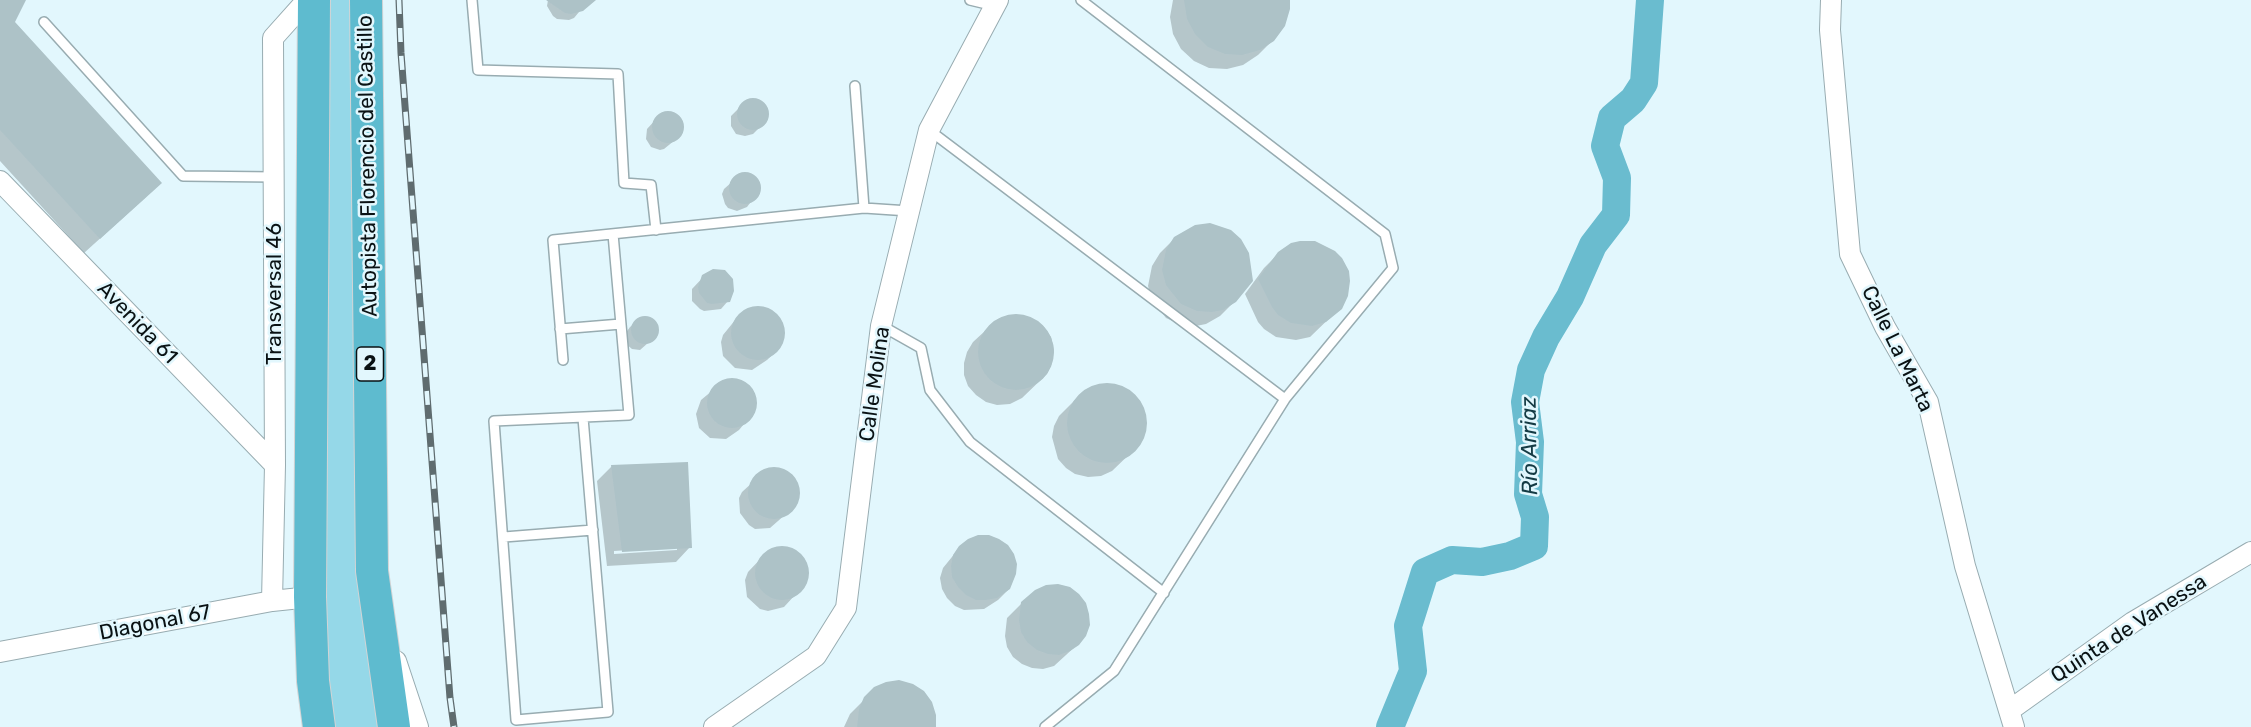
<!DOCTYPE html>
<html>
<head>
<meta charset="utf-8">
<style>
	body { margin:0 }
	canvas { display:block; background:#e2f7fd }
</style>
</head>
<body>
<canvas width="2251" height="727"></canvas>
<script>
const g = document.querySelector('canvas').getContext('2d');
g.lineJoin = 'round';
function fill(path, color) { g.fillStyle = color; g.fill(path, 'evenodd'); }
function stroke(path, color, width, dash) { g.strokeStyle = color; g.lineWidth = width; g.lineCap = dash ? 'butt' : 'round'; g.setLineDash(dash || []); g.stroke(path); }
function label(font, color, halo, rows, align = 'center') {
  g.font = font + ' Rubik,sans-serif'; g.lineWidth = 5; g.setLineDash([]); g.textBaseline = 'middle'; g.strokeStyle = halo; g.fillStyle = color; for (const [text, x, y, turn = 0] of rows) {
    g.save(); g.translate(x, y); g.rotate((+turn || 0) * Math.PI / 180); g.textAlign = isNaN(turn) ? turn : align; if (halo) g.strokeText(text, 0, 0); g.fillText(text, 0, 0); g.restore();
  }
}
const green = new Path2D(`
	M314 0H366L372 571 394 727H320Z`);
const shadow = new Path2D(`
	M0 0H24L13 22 146 197 84 253 0 161Z
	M548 0H589L574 18 569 20 557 19 553 16 547 6Z
	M1173 0H1289L1273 40 1258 55 1243 65 1227 69 1209 68 1194 61 1181 49 1173 34 1170 17Z
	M756 100 766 109 765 122 753 134 745 136 736 134 731 126V116L746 101Z
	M667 113 680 118 683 127 680 136 664 149 660 150 651 147 646 139 647 129 658 117Z
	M742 173 751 174 759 181 760 190 747 207 737 211 728 208 725 204 722 194 724 189Z
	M1175 238 1235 301 1220 316 1206 324 1196 326 1181 325 1166 318 1152 300 1148 286 1152 266 1160 253Z
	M1279 253 1340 308 1310 337 1296 340 1276 337 1264 329 1258 322 1245 294 1264 268Z
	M708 272 728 301 721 309 704 311 700 309 692 301V289Z
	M756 308 770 311 777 316 784 332 779 349 767 360 752 370 735 368 723 356 721 342 723 335 740 314Z
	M1009 315H1021L1033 319 1044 327 1051 337 1054 350 1052 363 1047 374 1022 398 1010 404 997 405 986 402 976 395 968 386 964 375V363L967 352 973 342 998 319Z
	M642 317 650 318 657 326 656 336 640 350 632 349 625 343V334L630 327Z
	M725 380 739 381 751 389 756 404 754 412 739 430 726 439 710 438 699 428 696 414 701 400Z
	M1104 384 1115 385 1127 390 1137 399 1143 410 1145 423 1144 435 1137 447 1112 471 1101 476 1088 477 1075 474 1066 468 1058 459 1052 437 1054 426 1059 416 1083 392 1093 387Z
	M612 466 690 547 676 562 607 566 597 481ZM677 547V550L614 554V551Z
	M766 470H781L788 473 797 485V500L794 507 770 528 755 529 749 525 740 513 739 498 742 492Z
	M960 547 1009 589 998 600 984 609 964 610 955 606 947 598 942 589 940 578 943 568Z
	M783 548 791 549 803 559 808 575 806 583 784 607 768 611 760 609 747 597 745 580 748 572 766 553Z
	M1022 603 1078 644 1054 666 1043 669 1032 668 1022 664 1013 657 1007 647 1005 636 1007 618Z
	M875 689 934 727H844L850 714Z`);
const river = new Path2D(`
	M1390 727 1413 671 1408 626 1425 572 1452 560 1482 562 1510 556 1534 546 1535 517 1528 494 1530 442 1525 402 1531 370 1546 337 1570 297 1593 245 1616 215 1617 178 1605 146 1612 118 1633 100 1644 83 1650 0`);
const building = new Path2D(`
	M0 0H26L15 22 162 183 100 239 0 130Z
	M546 0H596L583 11 571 14 565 13Z
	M1184 0H1290V9L1285 26 1274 41 1260 50 1242 55 1225 54 1208 47 1195 34 1187 19Z
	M737 114a16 16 0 1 1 32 0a16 16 0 1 1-32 0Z
	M652 127a16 16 0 1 1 32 0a16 16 0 1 1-32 0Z
	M729 188a16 16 0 1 1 32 0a16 16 0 1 1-32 0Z
	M1210 223 1231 230 1241 239 1249 253 1253 281 1236 302 1223 310 1212 312 1197 311 1181 304 1166 285 1162 270 1166 250 1174 237 1195 225Z
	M1300 241H1315L1335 251 1342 258 1349 271 1350 281 1348 296 1342 309 1326 322 1312 326 1291 323 1278 315 1272 307 1258 279 1278 252 1291 243Z
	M713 269 725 270 733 279 734 291 730 302 712 304 707 303 699 293 698 287 702 275Z
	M731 333a27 27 0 1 1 54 0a27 27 0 1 1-54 0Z
	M978 352a38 38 0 1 1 76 0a38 38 0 1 1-76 0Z
	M631 330a14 14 0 1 1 28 0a14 14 0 1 1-28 0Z
	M707 403a25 25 0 1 1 50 0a25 25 0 1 1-50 0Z
	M1067 423a40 40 0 1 1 80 0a40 40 0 1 1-80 0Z
	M688 462 692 548 622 552 611 465Z
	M748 493a26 26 0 1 1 52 0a26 26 0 1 1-52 0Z
	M978 535H989L999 539 1008 545 1014 554 1017 564 1016 574 1010 589 997 598 986 600H976L966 595 958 587 952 577 951 566 953 555 959 546 968 539Z
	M755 573a27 27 0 1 1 54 0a27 27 0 1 1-54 0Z
	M1058 584 1070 587 1079 594 1086 603 1089 614 1090 625 1086 636 1079 645 1070 651 1059 655 1048 654 1037 650 1027 642 1021 632 1019 620 1021 602 1035 590 1046 585Z
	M899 680 913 684 924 691 932 702 936 715V727H857L859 709 864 697 874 687 886 682Z`);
const service = new Path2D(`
	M472 0 478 70 618 74 624 183 651 185 656 230
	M970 0 995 6
	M44 22 183 176 275 177
	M855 86 864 208
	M929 130 1285 399
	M882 326 921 348 930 390 970 442 1164 593
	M560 329 621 324
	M563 360 553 240 864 208 909 211
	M583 418 608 712 516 720 494 421 629 415 613 234
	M504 537 593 530
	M1045 727 1114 671 1285 399 1393 268 1385 234 1081 0`);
const minor = new Path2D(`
	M1831 0 1830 30 1850 254 1885 327 1928 402 1965 566 2014 727
	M0 181 275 465
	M272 601 275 465 273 38 307 0
	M0 652 272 601 310 597
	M396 661 418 727
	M2010 710 2133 622 2251 552
	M714 727 816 656 846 608 881 326 929 130 998 0`);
const trunk = new Path2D(`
	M314 0 310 597 313 681 319 727
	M366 0 372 571 394 727`);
const rail = new Path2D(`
	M399 0 401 53 450 698 454 727`);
const shields = [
	[370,364,27]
];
const shieldNames = [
	["2",370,364]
];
const streetNames = [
	["Autopista Florencio del Castillo",368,166,-91],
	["Transversal 46",275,294,-90],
	["Avenida 61",137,323,46],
	["Calle La Marta",1897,349,64],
	["Calle Molina",875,384,-82],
	["Diagonal 67",155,623,-11],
	["Quinta de Vanessa",2129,629,-33]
];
const waterNames = [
	["Río Arriaz",1530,446,-91]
];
fill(green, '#95d8e8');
fill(shadow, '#0003');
stroke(river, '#6abccf', 28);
fill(building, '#adc2c7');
stroke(service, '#98acb1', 12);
stroke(minor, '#98acb1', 22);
stroke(trunk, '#d3d4d5', 34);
stroke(service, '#fff', 9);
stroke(minor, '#fff', 20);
stroke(trunk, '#5ebbcf', 32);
stroke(rail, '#5f6c6f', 7);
stroke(rail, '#e2f7fd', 4.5, [14]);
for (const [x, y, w] of shields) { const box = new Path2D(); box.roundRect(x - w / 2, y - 17, w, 34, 4.5); g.fillStyle = '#e2f7fd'; g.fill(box); stroke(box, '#0a1214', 1.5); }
label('bold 20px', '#0a1214', null, shieldNames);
label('21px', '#0a1214', '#e2f7fd', streetNames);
label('italic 22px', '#143b44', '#e2f7fd', waterNames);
</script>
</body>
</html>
